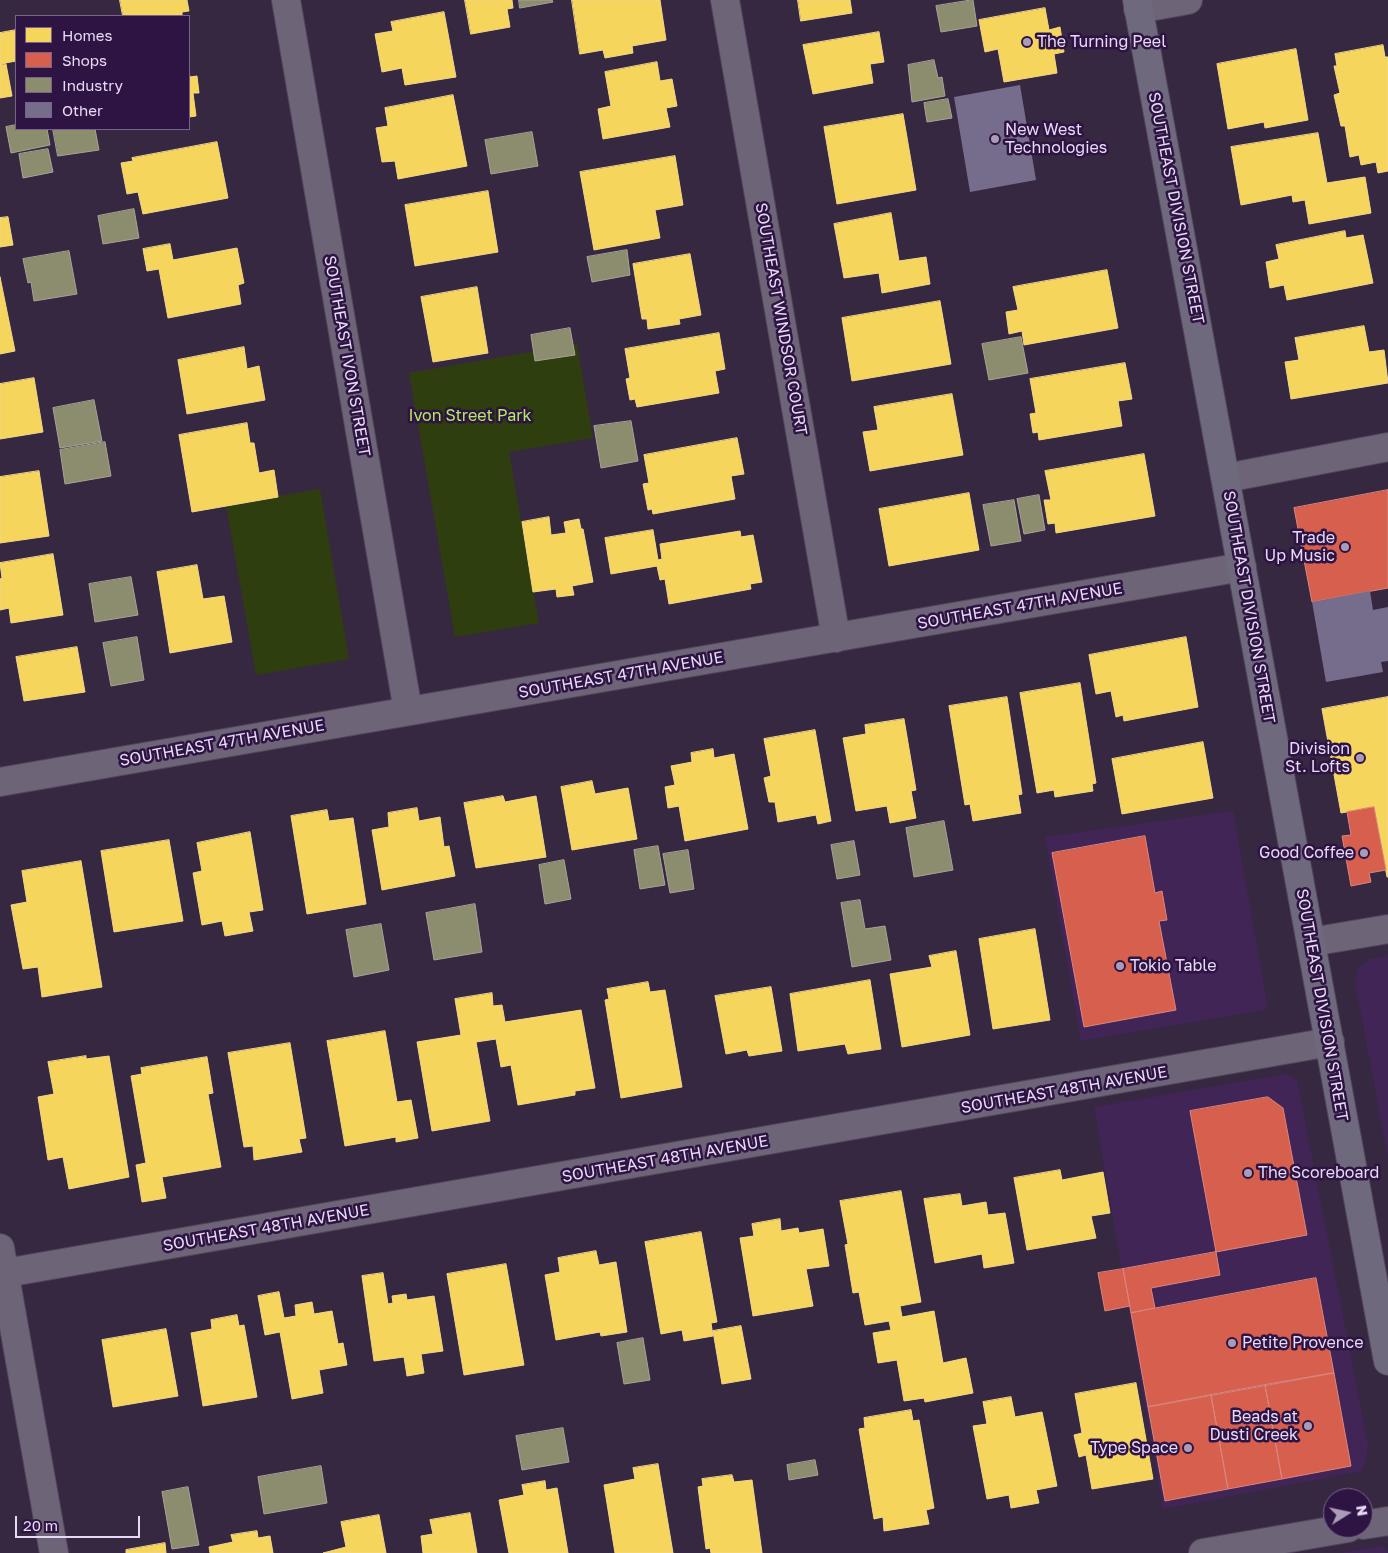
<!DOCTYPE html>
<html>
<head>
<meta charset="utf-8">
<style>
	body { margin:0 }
	#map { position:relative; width:1388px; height:1553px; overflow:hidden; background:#372842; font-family:"Golos Text",sans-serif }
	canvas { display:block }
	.legend { position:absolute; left:15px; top:15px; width:175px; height:115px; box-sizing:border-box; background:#2e1442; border:1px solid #78638a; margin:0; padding:6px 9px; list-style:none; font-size:15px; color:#e8daf7 }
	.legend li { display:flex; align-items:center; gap:10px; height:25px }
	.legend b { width:25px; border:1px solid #78638a }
	.north { position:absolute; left:1323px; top:1488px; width:50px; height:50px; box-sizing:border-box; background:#2e1442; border:1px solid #78638a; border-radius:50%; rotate:80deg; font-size:14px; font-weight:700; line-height:20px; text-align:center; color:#e8daf7 }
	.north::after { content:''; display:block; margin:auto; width:18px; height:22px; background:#aa9cb8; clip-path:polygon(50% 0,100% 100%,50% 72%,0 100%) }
	.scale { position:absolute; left:15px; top:1516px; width:125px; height:22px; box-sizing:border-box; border:2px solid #e8daf7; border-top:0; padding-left:6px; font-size:15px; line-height:18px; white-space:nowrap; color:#e8daf7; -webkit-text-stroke:4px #2e1442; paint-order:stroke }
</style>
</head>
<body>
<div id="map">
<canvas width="1388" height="1553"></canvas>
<ul class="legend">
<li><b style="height:14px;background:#f6d55c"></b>Homes</li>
<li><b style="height:14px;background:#d6604d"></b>Shops</li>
<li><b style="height:14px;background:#8c8c6e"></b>Industry</li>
<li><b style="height:14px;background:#766c8c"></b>Other</li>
</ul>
<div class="north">N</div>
<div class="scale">20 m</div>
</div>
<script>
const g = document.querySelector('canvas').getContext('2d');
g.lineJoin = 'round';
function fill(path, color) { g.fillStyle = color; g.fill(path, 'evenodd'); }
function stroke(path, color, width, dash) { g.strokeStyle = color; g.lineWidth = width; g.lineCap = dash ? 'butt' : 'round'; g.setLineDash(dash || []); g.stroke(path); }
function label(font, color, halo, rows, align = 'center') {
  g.font = font + ' "Golos Text",sans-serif'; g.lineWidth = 5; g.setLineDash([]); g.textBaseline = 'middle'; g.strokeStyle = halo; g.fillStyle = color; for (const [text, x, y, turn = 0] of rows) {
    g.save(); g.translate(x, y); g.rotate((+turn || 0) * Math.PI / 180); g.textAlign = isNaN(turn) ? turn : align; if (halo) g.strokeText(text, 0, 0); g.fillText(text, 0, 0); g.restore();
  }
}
const built = new Path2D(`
	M1233 811 1268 1009 1081 1041 1045 837Z
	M1388 956V1157L1355 982 1358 969 1370 959Z
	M1287 1074 1297 1080 1368 1445 1366 1461 1362 1471 1163 1509 1094 1107Z
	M1383 1546 1388 1553H1341L1367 1548Z`);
const green = new Path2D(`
	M577 344 593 438 509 452 539 623 455 637 409 373Z
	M320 489 349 659 256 675 226 505Z`);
const homes = new Path2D(`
	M120 0H187L189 11 182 12V16H123Z
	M465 0H512L513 8 507 9 510 27 471 34Z
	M572 0H660L666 40 632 46 633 53 605 58 603 50 580 54Z
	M798 0H850L852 13 801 21Z
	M1045 8 1049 30 1060 27 1064 52 1054 54 1057 73 1004 82 998 49 985 52 979 20Z
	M444 12 456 77 405 85 402 68 382 72 375 34 393 31 391 22Z
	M16 30V61L0 64V33Z
	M879 32 884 62 870 64 873 83 813 94 803 45Z
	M1383 45 1385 57H1388V171L1378 173 1376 162 1361 165 1359 155 1350 157 1345 126H1341L1334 95 1340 93 1334 66H1337L1335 54Z
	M1296 49 1308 120 1265 128 1264 122 1228 129 1217 64Z
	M657 62 660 81 672 79 677 106 666 108 670 127 603 139 598 109 611 106 605 72Z
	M6 64 12 96 0 98V65Z
	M189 71 190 77 197 76 199 93H193L196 116 189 117Z
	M453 95 467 166 398 179 395 161 382 162 376 128 388 126 385 108Z
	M903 114 916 190 837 204 824 127Z
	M1318 133 1327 183 1365 177 1371 213 1309 224 1305 200 1293 202 1292 195 1241 205 1231 147Z
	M217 142 228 198 143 214 138 192 127 194 121 163 133 161 132 158Z
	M675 156 683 205 655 210 660 238 594 250 580 172Z
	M488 191 498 252 415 266 405 205Z
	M891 213 899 261 926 257 930 284 882 293 879 273 844 278 834 224Z
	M8 217 13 245 0 247V218Z
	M1345 231 1346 238 1363 235 1373 283 1287 300 1284 285 1270 288 1266 262 1279 259 1276 245Z
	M170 244 173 260 237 248 244 283 238 285 241 304 168 318 159 269 147 271 143 249Z
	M690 254 701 315 679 319 680 324 648 329 647 319H642L633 264Z
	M1107 270 1118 328 1024 345 1022 331 1009 334 1006 312 1018 310 1013 287Z
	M0 277 15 351 0 354Z
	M477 287 488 353 433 362 421 297Z
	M940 301 951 364 852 381 842 318Z
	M1364 326 1369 352 1384 350 1388 383 1291 399 1285 362 1299 360 1295 338Z
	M719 333 725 369 715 371 719 393 637 407 635 399 630 400 626 379 630 378 625 349Z
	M244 347 247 369 259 366 265 400 187 414 178 360Z
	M1125 363 1132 399 1118 401 1122 426 1039 440 1038 432 1033 433 1030 414 1036 413 1030 379Z
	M34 378 43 432 0 439V384Z
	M952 394 963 455 870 471 863 432 878 430 874 407Z
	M247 423 250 443H254L259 473 274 470 278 497 192 512 179 435Z
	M737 438 744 474 731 476 735 499 653 514 652 509 648 510 643 484 649 483 644 455Z
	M1144 454 1155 516 1056 533 1055 523 1048 524 1044 500H1051L1045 471Z
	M39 471 49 536 0 543V477Z
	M969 493 979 550 889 566 879 509Z
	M549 517 551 535 566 533 564 522 579 519 581 529H583L593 582 572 586 574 595 557 597 556 589 533 592 522 522Z
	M653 530 658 560 662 559 660 544 740 531 741 537 753 535 762 582 750 584 751 589 669 604 665 579 660 580 657 566 611 574 605 538Z
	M53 554 63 615 11 623 9 608 0 610V579L2 578 0 563Z
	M197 565 203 599 224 596 232 642 170 653 157 572Z
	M1186 637 1198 707 1124 721 1123 715 1116 717 1111 691 1096 694 1089 655Z
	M77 647 85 692 24 701 16 657Z
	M1080 683 1096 783 1092 784 1093 791 1055 797 1054 790 1037 793 1020 693Z
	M1007 697 1022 794 1018 795 1021 813 973 821 970 804 965 805 949 706Z
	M1388 697V877H1387L1374 807 1341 813 1322 709Z
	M904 719 916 790 911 791 916 818 890 823 887 806 856 811 843 738 866 734 865 725Z
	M815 730 831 821 818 824 816 815 778 822 775 802H769L764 778 771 776 764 739Z
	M1203 742 1213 798 1122 814 1112 759Z
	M713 749 714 758 734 754 748 829 685 841 679 806 668 808 665 787 675 785 671 766 692 762 691 753Z
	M592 781 595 794 628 788 637 839 572 850 561 787Z
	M503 796 505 802 536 796 546 857 476 868 464 803Z
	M417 808 419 821 440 817 444 847 449 846 455 876 382 890 372 830 389 827 388 813Z
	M327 810 329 821 353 818 366 904 307 914 291 816Z
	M250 832 263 910 249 912 253 931 225 936 222 921 202 925 193 873 202 871 197 843Z
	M169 840 183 921 114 932 101 851Z
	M81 861 102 987 42 997 38 967 23 969 11 905 27 902 22 871Z
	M1035 929 1050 1020 993 1029 979 939Z
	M956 951 970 1035 902 1047 890 974 932 967 929 956Z
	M870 980 881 1049 848 1054 845 1044 798 1051 790 994Z
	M648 982 650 992 665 990 682 1087 621 1098 605 1000 609 999 607 989Z
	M771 987 782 1051 749 1056 747 1050 726 1054 715 996Z
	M492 993 493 1006 502 1005 505 1022 581 1010 595 1088 575 1091V1095L518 1105 511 1065 501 1067 496 1039 476 1042 490 1121 432 1131 417 1042 461 1035 455 999Z
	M385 1031 397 1102 411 1100 418 1138 396 1142V1137L345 1146 327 1041Z
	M290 1043 306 1138 299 1139 302 1152 254 1160 253 1146 244 1147 228 1053Z
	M86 1056V1059L109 1056 129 1177 69 1189 63 1157 48 1160 38 1097 54 1094 48 1062Z
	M207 1057 213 1093 208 1094 221 1167 162 1177 166 1198 142 1202 136 1165 146 1163 131 1076 142 1074 141 1068Z
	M1060 1170 1062 1180 1103 1172 1110 1213 1091 1216 1096 1238 1027 1250 1014 1178Z
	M901 1191 921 1302 900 1306 902 1317 934 1311 943 1363 966 1358 973 1393 925 1402 924 1398 904 1401 897 1360 878 1363 873 1333 891 1330 889 1321 865 1325 859 1292 853 1293 845 1245 848 1244 840 1201Z
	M960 1194 962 1206 986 1202 988 1215 1005 1213 1014 1263 984 1268 982 1254 935 1263 924 1199Z
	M780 1219 781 1231 798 1228 799 1233 823 1229 829 1266 806 1269 813 1306 753 1316 740 1238 754 1236 752 1224Z
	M701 1232 717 1322 711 1323 713 1336 684 1341 682 1330 661 1334 645 1242Z
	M596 1251 599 1265 616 1262 627 1332 601 1336 600 1332 556 1340 545 1275 560 1272 558 1258Z
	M506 1264 524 1365 464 1375 447 1274Z
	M383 1273 388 1304 393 1303 392 1296 406 1294 407 1300 434 1296 443 1351 421 1354 424 1373 407 1376 404 1357 374 1361 362 1276Z
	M279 1292 284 1318 296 1316 295 1305 312 1302 314 1314 332 1311 338 1344 343 1343 347 1365 319 1370 323 1393 292 1399 280 1332 265 1335 258 1296Z
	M237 1315 239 1326 244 1325 257 1397 203 1406 191 1333 212 1329 211 1320Z
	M741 1326 751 1379 722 1384 713 1331Z
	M166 1329 178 1396 113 1407 102 1340Z
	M1136 1383 1153 1479 1092 1489 1086 1455 1079 1457 1074 1435 1082 1433 1075 1394Z
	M1011 1397 1015 1417 1042 1412 1057 1486 1036 1490 1039 1503 1011 1508 1009 1495 987 1499 973 1426 987 1424 983 1402Z
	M911 1410 913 1421 919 1420 934 1508 926 1510 929 1524 884 1531 883 1517 874 1519 859 1429 865 1428 864 1418Z
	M658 1464 673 1553H615L604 1485 635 1479 633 1468Z
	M732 1475 734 1482 752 1480 762 1553H711L710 1548 706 1549 698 1487 703 1486 702 1479Z
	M545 1481 546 1490 557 1488 568 1553H509L499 1500 524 1495 522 1485Z
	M470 1513 477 1553H423L421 1536 433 1534 430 1520Z
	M379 1515 386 1553H323L346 1547 341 1522Z
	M257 1531 258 1538 270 1536 273 1553H210L209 1547 233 1542 231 1535Z
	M165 1543 166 1553H126V1550Z`);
const shops = new Path2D(`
	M1388 490V588L1312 602 1294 508Z
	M1374 807 1386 870 1369 873 1371 882 1351 886 1342 836 1351 835 1347 812Z
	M1145 836 1155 893 1162 891 1167 920 1159 921 1176 1010 1084 1027 1052 853Z
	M1268 1097 1283 1108 1307 1235 1216 1252 1190 1111Z
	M1216 1252 1220 1275 1151 1288 1155 1308 1131 1313 1123 1269Z
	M1123 1269 1130 1306 1105 1311 1098 1273Z
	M1316 1278 1334 1373 1148 1407 1131 1313Z
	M1334 1373 1351 1466 1282 1479 1265 1385Z
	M1265 1385 1282 1479 1228 1489 1211 1395Z
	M1211 1395 1228 1489 1165 1501 1148 1407Z`);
const industry = new Path2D(`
	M519 0H552L553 2 520 8Z
	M973 0 977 26 941 32 936 6Z
	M934 60 938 78 942 77 945 96 912 102 908 65Z
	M948 99 952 118 927 122 924 103Z
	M16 125V129H47L50 145 11 153 6 127Z
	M53 129H95L99 150 58 156Z
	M532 132 538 166 491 174 485 140Z
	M48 149 53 172 23 178 19 154Z
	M134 209 139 238 103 244 98 216Z
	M627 250 630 275 592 282 587 257Z
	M69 251 77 294 34 301 31 282 28 283 23 259Z
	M570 328 575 355 535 361 531 335Z
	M1021 337 1028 373 989 380 982 344Z
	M94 400 102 441 60 448 53 408Z
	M631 421 638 461 601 468 594 426Z
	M105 442 111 476 65 484 60 450Z
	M1039 495 1045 530 1024 534 1017 499Z
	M1014 500 1021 541 991 546 983 505Z
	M131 577 138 615 95 622 89 584Z
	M137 637 144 680 111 686 103 643Z
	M944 821 953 870 914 877 906 828Z
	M854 841 860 875 837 879 831 845Z
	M658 846 665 885 640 889 634 850Z
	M688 850 694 889 670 893 663 854Z
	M564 860 571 899 545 904 539 865Z
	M860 900 865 929 885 926 891 960 852 967 841 903Z
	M475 904 482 952 434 960 426 913Z
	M381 924 389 970 354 977 346 930Z
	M643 1338 650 1380 624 1384 617 1343Z
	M563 1428 569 1462 522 1470 516 1436Z
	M815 1460 818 1475 789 1480 787 1465Z
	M321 1466 327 1503 264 1514 258 1477Z
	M188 1487 199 1545 172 1549 162 1492Z`);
const building = new Path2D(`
	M1020 85 1036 180 970 192 954 97Z
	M1370 591 1373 610 1388 607V661L1381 662 1383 672 1326 682 1312 602Z`);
const minor = new Path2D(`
	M286 0 408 711
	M725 0 836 638
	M1138 9 1188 0
	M1226 478 1388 447
	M0 782 1242 567
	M1311 942 1388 929
	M0 1248 54 1553
	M0 1274 1330 1042
	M1363 1525 1388 1521
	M1203 1553 1348 1528`);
const major = new Path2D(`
	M1137 0 1388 1361`);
const markers = [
	[1027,42,5,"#aa9cb8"],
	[995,139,5,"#aa9cb8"],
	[1345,547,5,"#aa9cb8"],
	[1360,758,5,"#aa9cb8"],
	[1364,853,5,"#aa9cb8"],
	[1120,966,5,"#aa9cb8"],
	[1248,1173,5,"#aa9cb8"],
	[1232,1343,5,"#aa9cb8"],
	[1308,1426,5,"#aa9cb8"],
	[1188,1448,5,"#aa9cb8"]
];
const poiNames = [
	["The Turning Peel",1037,42],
	["New West",1005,130],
	["Technologies",1005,148],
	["Trade",1335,538,"right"],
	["Up Music",1335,556,"right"],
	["Division",1350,749,"right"],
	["St. Lofts",1350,767,"right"],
	["Good Coffee",1354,853,"right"],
	["Tokio Table",1130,966],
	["The Scoreboard",1258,1173],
	["Petite Provence",1242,1343],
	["Beads at",1298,1417,"right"],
	["Dusti Creek",1298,1435,"right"],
	["Type Space",1178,1448,"right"]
];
const streetNames = [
	["SOUTHEAST DIVISION STREET",1176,208,79],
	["SOUTHEAST WINDSOR COURT",781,319,80],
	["SOUTHEAST IVON STREET",347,356,80],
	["SOUTHEAST 47TH AVENUE",1020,606,-10],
	["SOUTHEAST DIVISION STREET",1249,607,80],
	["SOUTHEAST 47TH AVENUE",621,675,-10],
	["SOUTHEAST 47TH AVENUE",222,743,-10],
	["SOUTHEAST DIVISION STREET",1322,1005,80],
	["SOUTHEAST 48TH AVENUE",1064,1090,-10],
	["SOUTHEAST 48TH AVENUE",665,1159,-10],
	["SOUTHEAST 48TH AVENUE",266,1228,-10]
];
const parkNames = [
	["Ivon Street Park",470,416]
];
fill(built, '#402556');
fill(green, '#2e3e0e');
fill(homes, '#f6d55c');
stroke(homes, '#f2d68a', 1);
fill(shops, '#d6604d');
stroke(shops, '#db8580', 1);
fill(industry, '#8c8c6e');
stroke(industry, '#a8a397', 1);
fill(building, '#766c8c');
stroke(minor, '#52465d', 30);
stroke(major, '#52465d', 30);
stroke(minor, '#6d6477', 28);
stroke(major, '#6f697e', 28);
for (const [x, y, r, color] of markers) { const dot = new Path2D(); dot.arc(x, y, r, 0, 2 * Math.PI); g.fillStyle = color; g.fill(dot); stroke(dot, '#2e1442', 2); }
label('16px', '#e8daf7', '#2e1442', poiNames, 'left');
label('16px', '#e8daf7', '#2e1442', streetNames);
label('16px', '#b5ea61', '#2e1442', parkNames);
</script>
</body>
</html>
